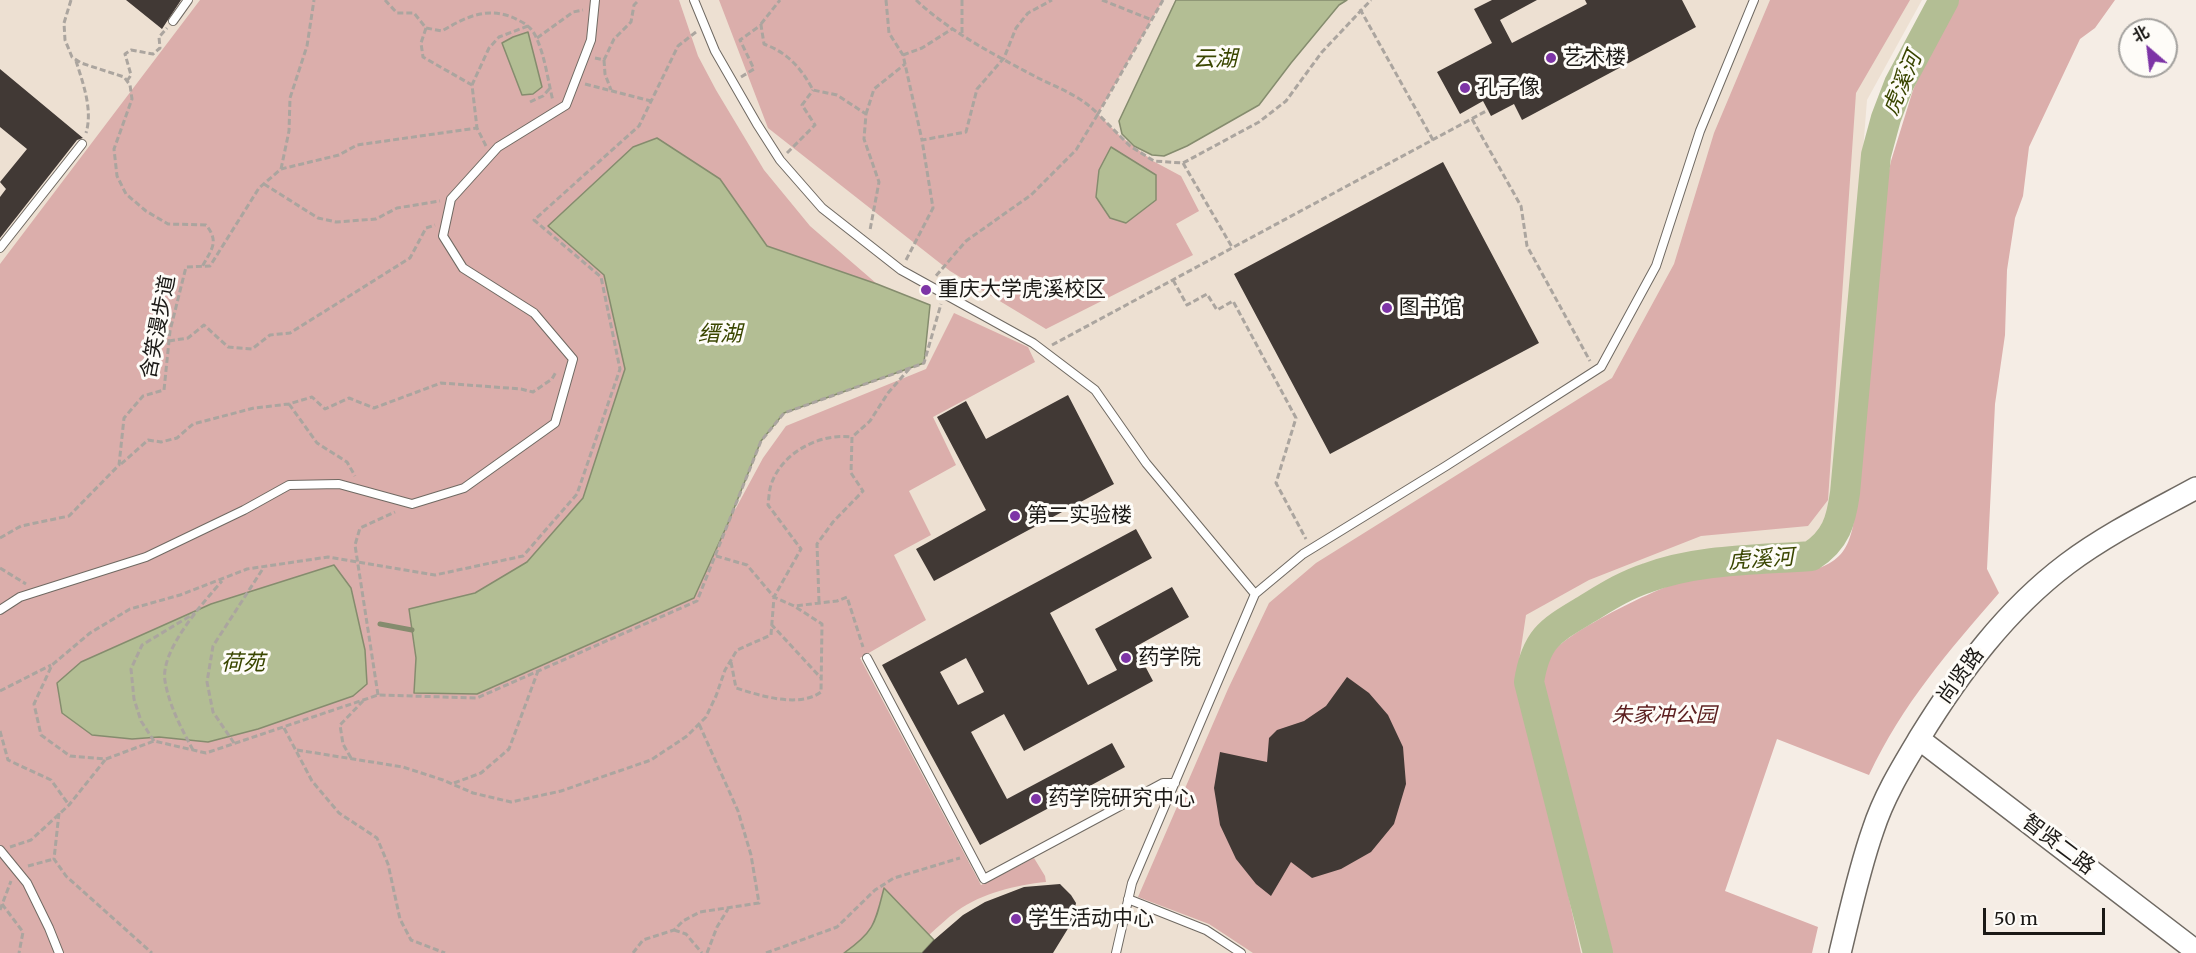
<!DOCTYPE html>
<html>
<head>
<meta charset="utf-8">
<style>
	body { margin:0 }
	#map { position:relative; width:2196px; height:953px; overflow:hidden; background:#f5ede5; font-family:Merriweather,"Noto Sans SC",serif }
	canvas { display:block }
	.north { position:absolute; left:2118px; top:18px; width:60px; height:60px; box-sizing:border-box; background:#fefcf8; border:2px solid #a3a19e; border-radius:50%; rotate:332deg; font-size:16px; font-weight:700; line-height:24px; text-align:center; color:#1b1916 }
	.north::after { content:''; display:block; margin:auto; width:21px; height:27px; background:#7d34a6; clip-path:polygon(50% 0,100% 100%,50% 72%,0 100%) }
	.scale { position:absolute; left:1983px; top:908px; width:122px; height:27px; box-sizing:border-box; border:3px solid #1b1916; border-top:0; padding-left:8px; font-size:18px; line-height:21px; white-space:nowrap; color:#1b1916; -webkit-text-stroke:4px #fefcf8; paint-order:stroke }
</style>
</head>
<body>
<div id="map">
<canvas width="2196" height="953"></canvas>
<div class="north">北</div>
<div class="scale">50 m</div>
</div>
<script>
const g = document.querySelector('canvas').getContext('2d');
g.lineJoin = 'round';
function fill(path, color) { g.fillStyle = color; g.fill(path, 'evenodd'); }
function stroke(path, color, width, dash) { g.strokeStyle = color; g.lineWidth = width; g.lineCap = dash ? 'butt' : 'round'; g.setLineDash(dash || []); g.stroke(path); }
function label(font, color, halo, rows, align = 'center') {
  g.font = font + ' Merriweather,"Noto Sans SC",serif'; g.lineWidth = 6; g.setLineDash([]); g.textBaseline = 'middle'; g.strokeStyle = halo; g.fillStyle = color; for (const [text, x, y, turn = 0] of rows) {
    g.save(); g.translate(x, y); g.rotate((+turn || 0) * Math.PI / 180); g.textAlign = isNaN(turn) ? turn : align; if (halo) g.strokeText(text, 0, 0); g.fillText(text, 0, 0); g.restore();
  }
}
const built = new Path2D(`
	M0 0H1922L1867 100 1837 480 1830 526 1816 542 1806 545 1686 555 1640 569 1556 614 1538 627 1532 636 1526 652 1523 667 1586 953H0Z`);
const green = new Path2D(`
	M200 0H679L698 56 716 90 764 170 810 226 877 284 767 246 720 179 548 226 604 275 625 369 583 498 527 562 475 593 409 609 416 658 414 693 694 598 729 521 763 458 786 426 926 369 954 313 1028 347 1035 362 933 417 956 465 909 491 931 535 894 555 926 620 860 658 981 885 1034 858 1045 876 1046 882C1016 885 982 893 957 911 947 918 938 927 929 935L884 888C874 924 875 931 844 953H0V264ZM334 566 353 696 258 729 208 742 159 737 132 739 81 662 211 604Z
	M719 0H1163L1098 114 1120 136 1153 161 1181 176 1199 211 1176 224 1193 255 1046 329 950 271 768 128Z
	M1770 0H1910L1856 93 1828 500 1808 526 1701 536 1589 580 1526 615 1518 668 1581 953H1253L1209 924 1138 897 1228 689 1269 603 1316 563 1612 378 1674 264 1714 133Z
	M1954 0H2115L2095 28 2080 39 2029 147 2023 196 2015 218 2007 270 2005 335 1995 404 1987 569 1999 593C1948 652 1903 703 1869 775L1777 739 1725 891 1818 927 1812 953H1605L1545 710C1543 689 1541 670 1553 652 1569 630 1675 578 1703 575 1731 572 1761 572 1790 571 1802 570 1815 571 1826 565 1843 557 1849 544 1853 526L1883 198 1891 161 1913 90Z`);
const water = new Path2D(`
	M1176 0H1347L1339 5 1291 63 1259 105 1187 146 1164 156 1152 155 1134 146 1122 134 1119 121Z
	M528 32 542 87 533 94 522 95 502 43 513 37Z
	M657 138 720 179 767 246 877 284 930 305 924 363 784 413 761 441 729 521 694 598 477 694 414 693 416 658 409 609 475 593 527 562 583 498 625 369 604 275 548 226 633 147Z
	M1111 147 1156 175V200L1126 223 1110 218 1096 197 1099 170Z
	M334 565 351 588 365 650 367 684 353 696 258 729 208 742 159 737 132 739 92 735 62 713 57 683 81 662 211 604Z
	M884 888 934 940 922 953H844C875 931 875 923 884 888Z`);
const stream = new Path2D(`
	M380 624 412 630`);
const river = new Path2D(`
	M1598 953 1529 682C1536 638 1550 631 1585 610 1605 598 1625 585 1647 578 1699 559 1756 560 1811 556 1836 540 1841 521 1845 493L1876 155 1886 118 1899 84 1944 0`);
const building = new Path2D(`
	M126 0H181L162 29Z
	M1492 0H1537L1500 20 1512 43 1587 4 1585 0H1682L1696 27 1522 120 1514 104 1491 116 1483 101 1460 114 1437 72 1492 43 1474 9Z
	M0 69 83 138 77 140 0 238V197L6 189 0 182 27 149 0 127Z
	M1443 162 1539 343 1330 454 1234 274Z
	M1068 395 1114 484 934 581 916 549 986 510 937 417 966 401 986 439Z
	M1136 529 1152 558 1050 613 1088 685 1117 670 1095 629 1172 587 1189 617 1135 647 1153 681 1024 751 1004 714 971 732 1007 799 1112 743 1125 767 980 845 882 665ZM966 658 984 692 958 705 940 672Z
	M1347 677 1369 693 1388 715 1403 747 1406 784 1394 824 1371 852 1341 869 1312 878 1291 862 1271 896 1256 884 1236 859 1220 825 1214 788 1220 752 1267 762 1269 738 1277 730 1304 721 1326 706Z
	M1060 884 1071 895 1076 903 1072 922 1053 953H922L934 940 963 915 985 902 1024 887Z`);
const path = new Path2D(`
	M71 0 64 23 65 40 72 57 81 63 124 77 130 85 132 99 114 149 117 176 126 194 146 211 168 224 206 225C220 242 211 250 202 267
	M385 0 397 13H414L426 28 442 31C469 15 491 5 520 21 528 25 533 30 536 37 545 56 548 81 553 101
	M886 0 889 33 903 55 922 140
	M916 0C951 33 997 56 1038 78 1059 88 1082 97 1098 114L1076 150 1031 195 966 241 935 277
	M962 0V34
	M1102 0 1152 20
	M1163 0 1098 114 1130 146 1154 161 1183 163 1259 122 1286 101 1322 52 1371 0
	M1360 9 1433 140
	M761 24 780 0
	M426 28 421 43 423 57 472 85
	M696 32 678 46 639 126 534 220 601 277 620 369 577 494 523 556 435 575 328 557 247 569 180 595 130 609 90 633 52 665 34 704 41 735 70 756 106 759 154 741 206 753 378 695 477 698 697 601 761 441 784 413 924 363 941 304
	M537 38 573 12 583 10
	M903 55 922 48 952 29
	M595 58 604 60 614 39 631 22 634 5 639 0
	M604 60 605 74 611 90
	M76 61C83 83 93 110 86 133
	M741 77 754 69 740 40 761 25 764 44C788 53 801 68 813 90L837 95 866 114 864 139 879 182 870 230
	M127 81 131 75 125 54 131 50 153 54 160 48 159 37 167 28
	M585 84 651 101
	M530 102 543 96 550 88
	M866 114 874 89 905 64
	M1472 119 1521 206 1527 246 1590 361
	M486 146 477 128 472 85 489 48 499 37 528 26
	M787 153 815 125 802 105 813 90
	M1183 163 1232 247
	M281 169 289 131 290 98 307 46 314 0
	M264 184 318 218 336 222 376 219 397 208 440 201
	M906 260 933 208 922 140 966 132 977 89 1004 58 1016 28 1028 13 1052 0
	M1173 280 1187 305 1207 294 1217 310 1233 301 1296 418 1276 483 1306 539
	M169 341 188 338 204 325 228 347 252 349 270 335 290 333 410 258 426 228 435 225
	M1052 345 1488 110
	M289 404 317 443 347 462 355 476
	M121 464 148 440 161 442 177 438 193 424 254 408 289 404 312 397 325 409 349 398 374 408 441 383 521 389 533 392 552 379 556 372
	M0 538 21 526 69 516 119 465 124 418 143 396 164 390 170 331 186 267 210 266 259 188 281 169 339 155 357 145 477 128
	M716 556 747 565 774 597 794 606 837 601 847 597 863 647
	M0 568 26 584
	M819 602 817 544 833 522 863 491 851 473 852 437 870 421 888 393 909 369
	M771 624 821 678
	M731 662 736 688C761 696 799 708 821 692L822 624 794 606
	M0 691 51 665
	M378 695 355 545 360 528 395 512
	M284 728 312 781 339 813 377 838 388 864 400 919 411 940 445 953
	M0 731 8 760 51 780 69 805
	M154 741 141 721 134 699 131 669 142 645 195 613
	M234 743 213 712 207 682 213 646 264 567
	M193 750C181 728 169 705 165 681 160 650 203 603 222 581
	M297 750 403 767 443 780 473 793 511 802 561 791 651 760 687 736 706 717 716 696 725 670 737 650 771 635 774 597 801 549 768 505C769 498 769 489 772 482 784 451 821 433 852 437
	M351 758 343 744 340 725 363 701
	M454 783 481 773 509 749 538 671
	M59 813 54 859 66 876 152 953
	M10 847 31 840 69 805 105 760
	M28 866 54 859
	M2 904 23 932 19 953
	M0 910 11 881
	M674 930 686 934 702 953
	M633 953 643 940 674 930 683 921 700 912 759 903 751 855 738 811 699 724
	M707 953 717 927 728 909
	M766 953 837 927 875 890 894 878 960 858`);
const lane = new Path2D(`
	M694 0 715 51 757 124 780 160 822 208 901 270 1033 343 1095 390 1146 463 1255 594
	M173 21 188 0
	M0 248 82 144
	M0 610 20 597 146 557 244 510 289 485 339 484 412 504 464 488 555 423 573 359 534 313 463 268 443 236 451 199 498 147 566 105 591 40 595 0
	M867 658 984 879 1163 783H1175
	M0 850 27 883 49 928 59 953
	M1128 899 1206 930 1241 953
	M1116 953 1132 883 1255 594 1303 554 1446 466 1601 367 1656 266 1700 131 1754 0`);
const secondary = new Path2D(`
	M1919 739 2196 951
	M1840 953C1850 912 1859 870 1873 830 1884 796 1902 767 1920 737 1960 672 2006 610 2067 564 2107 534 2152 512 2196 488`);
const markers = [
	[1551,58,6,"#7d34a6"],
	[1465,88,6,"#7d34a6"],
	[926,290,6,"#7d34a6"],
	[1387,308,6,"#7d34a6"],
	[1015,516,6,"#7d34a6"],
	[1126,658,6,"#7d34a6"],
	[1036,799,6,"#7d34a6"],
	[1016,919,6,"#7d34a6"]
];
const poiNames = [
	["艺术楼",1563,58],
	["孔子像",1477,88],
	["重庆大学虎溪校区",938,290],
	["图书馆",1399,308],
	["第二实验楼",1027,516],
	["药学院",1138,658],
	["药学院研究中心",1048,799],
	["学生活动中心",1028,919]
];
const streetNames = [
	["含笑漫步道",159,327,-79],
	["尚贤路",1961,676,-54],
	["智贤二路",2058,845,37]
];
const parkNames = [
	["朱家冲公园",1664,716]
];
const waterNames = [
	["云湖",1215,60],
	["虎溪河",1903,84,-67],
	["缙湖",720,335],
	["虎溪河",1761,560,-4],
	["荷苑",243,664]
];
fill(built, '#ede0d2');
fill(green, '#dbaeab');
fill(water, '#b3be94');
stroke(water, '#858c6e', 1.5);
stroke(stream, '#858c6e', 5);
stroke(river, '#b3be94', 30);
fill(building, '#413935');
stroke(lane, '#6f6962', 10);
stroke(secondary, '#6f6962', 24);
stroke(path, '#aba59f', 3, [6, 3]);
stroke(lane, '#fff', 8);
stroke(secondary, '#fff', 21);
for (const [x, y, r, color] of markers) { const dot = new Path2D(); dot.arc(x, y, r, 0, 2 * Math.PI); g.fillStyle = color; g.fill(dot); stroke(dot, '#fefcf8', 2); }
label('21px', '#1b1916', '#fefcf8', poiNames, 'left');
label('21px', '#1b1916', '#fefcf8', streetNames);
label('italic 21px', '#5c1f1f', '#fefcf8', parkNames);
label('italic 22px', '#3a4600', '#fefcf8', waterNames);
</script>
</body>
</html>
